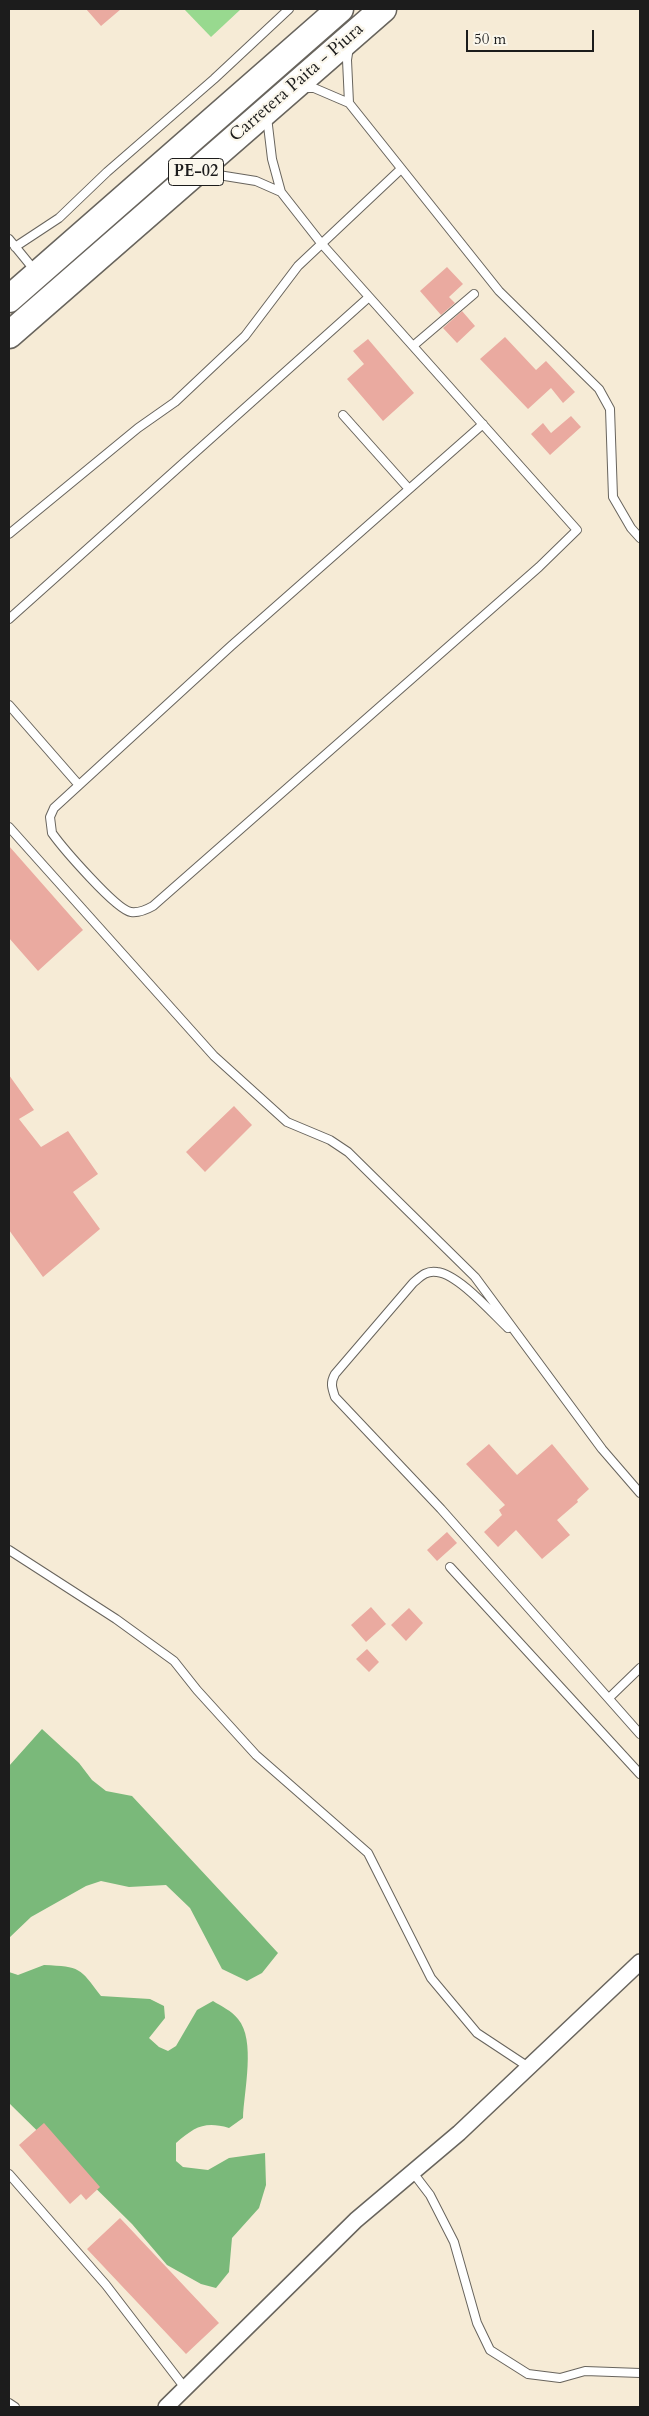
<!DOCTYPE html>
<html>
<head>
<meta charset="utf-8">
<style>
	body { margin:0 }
	#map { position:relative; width:649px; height:2416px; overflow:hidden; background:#f6ebd6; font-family:Cardo,serif }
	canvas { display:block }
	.frame { position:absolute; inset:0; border:10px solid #1c1c1c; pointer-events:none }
	.scale { position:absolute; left:466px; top:30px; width:128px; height:22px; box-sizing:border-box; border:2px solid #1c1c1c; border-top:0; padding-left:6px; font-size:15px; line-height:18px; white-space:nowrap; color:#1c1c1c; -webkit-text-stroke:4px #fbf7ec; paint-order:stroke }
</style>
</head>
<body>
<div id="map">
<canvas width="649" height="2416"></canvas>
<div class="frame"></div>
<div class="scale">50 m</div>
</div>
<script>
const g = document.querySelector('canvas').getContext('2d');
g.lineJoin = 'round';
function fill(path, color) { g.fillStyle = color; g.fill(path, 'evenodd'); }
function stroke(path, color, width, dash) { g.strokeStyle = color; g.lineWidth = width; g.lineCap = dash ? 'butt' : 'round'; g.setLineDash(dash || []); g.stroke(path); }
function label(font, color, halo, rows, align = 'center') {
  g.font = font + ' Cardo,serif'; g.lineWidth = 4.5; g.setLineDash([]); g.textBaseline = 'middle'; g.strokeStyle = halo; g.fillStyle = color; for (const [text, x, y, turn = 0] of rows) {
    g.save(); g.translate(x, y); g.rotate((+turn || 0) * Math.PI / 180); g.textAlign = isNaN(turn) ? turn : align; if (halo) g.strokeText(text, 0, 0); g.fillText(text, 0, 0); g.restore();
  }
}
const green = new Path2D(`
	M184 9H241L211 37Z`);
const forest = new Path2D(`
	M42 1729 79 1763 92 1780 106 1791 132 1796 278 1953 262 1973 247 1981 222 1969 190 1908 166 1885 129 1887 101 1881 86 1886 31 1917 9 1938V1766Z
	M44 1965C81 1967 79 1967 101 1996L150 1999 164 2006 165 2018 149 2038 159 2047 168 2051 176 2046 197 2010 213 2001C221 2006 232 2011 238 2019 256 2040 244 2091 243 2118L229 2128C204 2121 195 2127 176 2143V2161L183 2167 208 2170 229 2158 265 2153 266 2185 259 2208 232 2238 229 2272 216 2288 201 2284 167 2265 132 2224 9 2103V1972L18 1975Z`);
const building = new Path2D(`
	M86 9H121L101 26Z
	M447 267 463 284 449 297 455 303 441 315 420 291Z
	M462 311 475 326 457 343 443 328Z
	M505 337 536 370 546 361 575 392 563 403 551 388 528 409 480 359Z
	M368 339 414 393 383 421 347 379 364 364 353 351Z
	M571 416 581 427 550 455 531 434 543 423 551 433Z
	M9 846 83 930 38 971 9 938Z
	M9 1075 34 1110 19 1119 41 1147 68 1131 98 1174 73 1192 100 1229 43 1277 9 1230Z
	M234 1106 252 1125 205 1172 186 1152Z
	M489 1444 517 1475 552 1444 589 1489 577 1500 578 1502 557 1520 570 1535 542 1559 516 1530 498 1547 484 1532 502 1515 499 1510 505 1505 466 1464Z
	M447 1532 457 1543 437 1561 427 1550Z
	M371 1607 386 1624 366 1642 351 1625Z
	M409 1608 423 1623 406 1641 391 1625Z
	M367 1649 379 1662 369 1672 356 1659Z
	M44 2123 100 2187 86 2200 81 2194 70 2204 19 2145Z
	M120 2218 219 2323 186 2354 87 2249Z`);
const service = new Path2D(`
	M303 88H314L349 103 499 291 599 389 610 409 613 497 631 528 640 538
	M349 103 347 60 349 47
	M267 117 272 159 281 192 321 243 577 530 539 567 153 906C146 910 139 913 131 912 116 910 62 847 52 833L50 817 54 808 231 646 483 424
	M206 173 256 181 281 192
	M9 239 36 272
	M15 247 59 218 107 172 214 79 289 9
	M413 346 474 294
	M343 415 409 489
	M9 534 138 428 175 402 245 336 298 266 401 169
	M9 619 369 297
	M9 705 78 784
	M9 827 214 1056 287 1122 330 1140 348 1152 475 1277 602 1449 640 1493
	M508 1328C492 1313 458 1274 437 1272 426 1270 420 1277 413 1283L335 1374C330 1383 332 1388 335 1397L441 1509 640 1734
	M9 1550 116 1619 174 1661 197 1690 256 1755 368 1853 431 1978 477 2033 530 2068
	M450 1567 640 1774
	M609 1698 640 1668
	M9 2174 106 2285 185 2388
	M414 2174 430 2195 454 2242 477 2323 490 2350 528 2374 560 2378 585 2371 640 2373
	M9 2403 15 2407`);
const minor = new Path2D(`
	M166 2407 356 2220 459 2133 640 1962`);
const trunk = new Path2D(`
	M9 299 340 9
	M9 335 383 9`);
const shields = [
	[196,172,55]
];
const shieldNames = [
	["PE-02",196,172]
];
const streetNames = [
	["Carretera Paita - Piura",297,83,-41]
];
fill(green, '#98d98f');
fill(forest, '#7ab97a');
fill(building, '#eaaaa0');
stroke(service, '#68645d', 10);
stroke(minor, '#68645d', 18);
stroke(trunk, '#68645d', 29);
stroke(service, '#fff', 8);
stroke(minor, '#fff', 15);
stroke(trunk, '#fff', 26);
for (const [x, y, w] of shields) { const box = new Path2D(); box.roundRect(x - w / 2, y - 13.5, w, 27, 4); g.fillStyle = '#fbf7ec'; g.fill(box); stroke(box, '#1c1c1c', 1); }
label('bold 16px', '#1c1c1c', null, shieldNames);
label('18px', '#1c1c1c', '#fbf7ec', streetNames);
</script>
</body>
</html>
